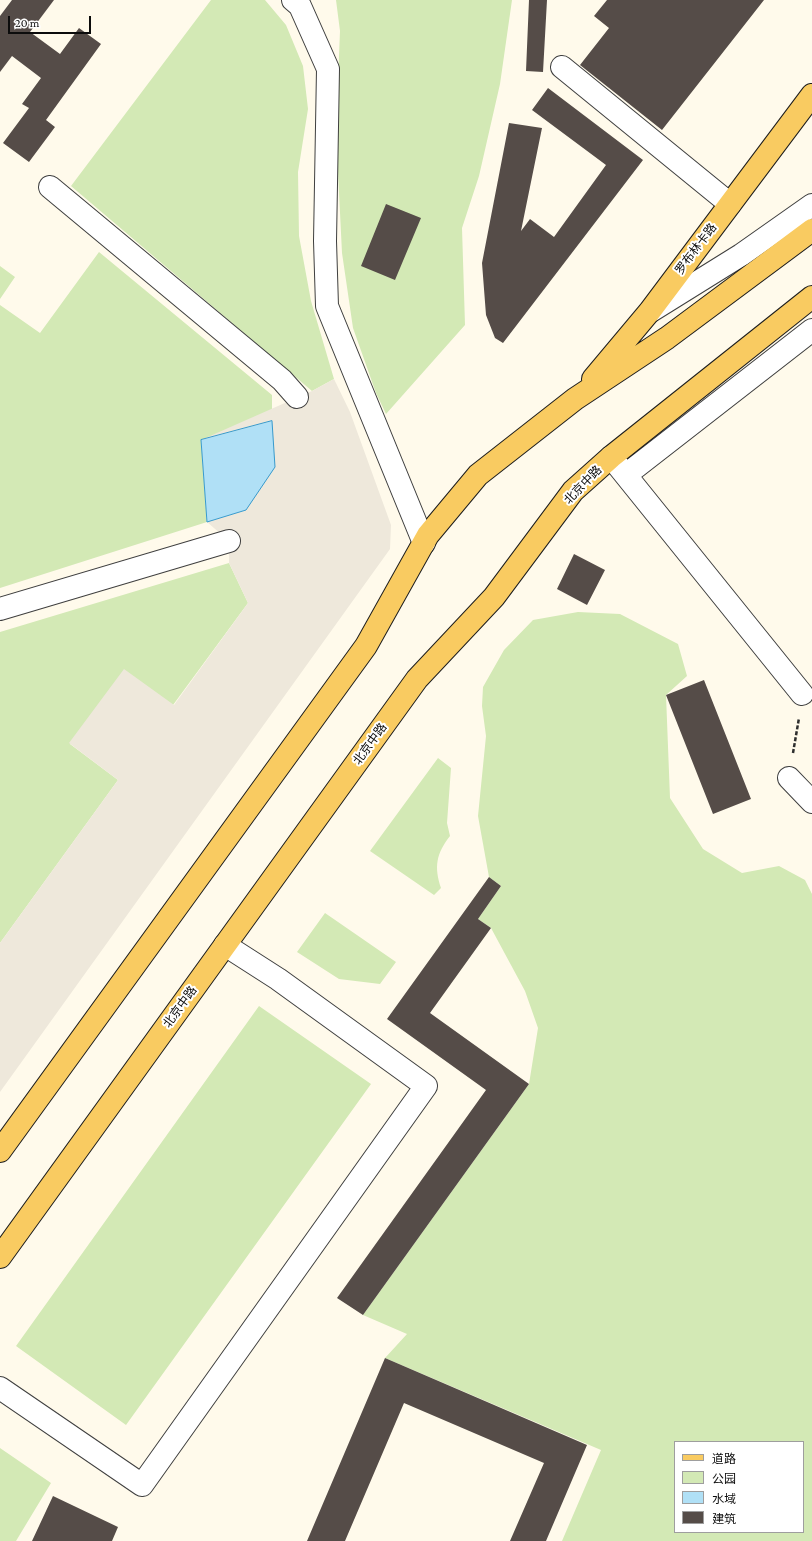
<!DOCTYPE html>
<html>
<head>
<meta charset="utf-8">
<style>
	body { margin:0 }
	#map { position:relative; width:812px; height:1541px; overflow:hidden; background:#fffaeb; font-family:"Crimson Pro","Noto Sans SC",serif }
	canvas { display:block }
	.legend { position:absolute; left:674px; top:1441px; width:130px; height:92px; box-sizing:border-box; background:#fff; border:1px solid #9e9e9e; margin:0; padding:5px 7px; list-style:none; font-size:12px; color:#0c0c0c }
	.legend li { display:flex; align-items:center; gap:8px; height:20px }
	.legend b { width:20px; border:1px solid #9e9e9e }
	.scale { position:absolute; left:8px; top:16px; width:83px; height:18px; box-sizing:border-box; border:2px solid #0c0c0c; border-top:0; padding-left:5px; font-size:12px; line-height:14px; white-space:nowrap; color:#0c0c0c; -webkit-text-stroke:3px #fff; paint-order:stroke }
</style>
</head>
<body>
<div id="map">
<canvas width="812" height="1541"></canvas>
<ul class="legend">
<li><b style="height:5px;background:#f9cb61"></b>道路</li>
<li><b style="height:11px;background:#d3e9b5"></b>公园</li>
<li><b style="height:11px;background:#b0e0f6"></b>水域</li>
<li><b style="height:11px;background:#554c48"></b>建筑</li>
</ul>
<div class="scale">20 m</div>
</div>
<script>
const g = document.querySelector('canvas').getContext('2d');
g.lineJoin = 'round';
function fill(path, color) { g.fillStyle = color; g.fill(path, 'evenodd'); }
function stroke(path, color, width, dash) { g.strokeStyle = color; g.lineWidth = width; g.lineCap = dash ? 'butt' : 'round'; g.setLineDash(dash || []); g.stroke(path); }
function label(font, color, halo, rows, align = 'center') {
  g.font = font + ' "Crimson Pro","Noto Sans SC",serif'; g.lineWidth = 4; g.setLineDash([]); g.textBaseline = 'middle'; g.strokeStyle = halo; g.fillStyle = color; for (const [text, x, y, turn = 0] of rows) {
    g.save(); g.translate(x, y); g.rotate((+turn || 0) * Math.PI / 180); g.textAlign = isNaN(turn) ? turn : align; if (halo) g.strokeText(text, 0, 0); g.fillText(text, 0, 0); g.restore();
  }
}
const green = new Path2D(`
	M211 0H265L286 25 303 66 308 109 298 172 299 236 311 301 334 379 312 391 71 186Z
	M336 0H512L500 84 479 176 462 228 465 325 386 414 376 393 353 328 342 253 336 132 340 31Z
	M99 252 272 395V421L201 440 207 522 0 588V305L40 333Z
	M0 266 15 277 0 299Z
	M229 563 248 603 173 705 70 744 118 780 0 943V632Z
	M578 612 620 614 678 644 687 676 666 695 670 798 703 849 742 873 779 866 805 880 812 894V1541H562L601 1450 385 1358 407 1334 363 1315 529 1084 538 1028 525 991 491 928 478 919 501 886 489 877 478 816 486 736 482 706 483 687 504 650 533 620ZM675 1442H803V1532H675Z
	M438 758 451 768 447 823 450 836C436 854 434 867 441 888L434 895 370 851Z
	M325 913 396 962 380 984 339 979 297 952Z
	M259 1006 371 1084 126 1425 16 1346Z
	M0 1448 51 1483 16 1541H0Z`);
const plaza = new Path2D(`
	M334 379 350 412 391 525 390 549 0 1092V943L118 780 69 743 124 669 174 705 248 603 229 563V541L207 522 246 510 272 421 201 440 312 391Z`);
const water = new Path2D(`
	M272 421 275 467 246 510 207 522 201 440Z`);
const building = new Path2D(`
	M12 0H54L30 32 60 54 79 28 101 44 46 120 55 127 29 162 3 143 29 108 22 104 41 78 12 56 0 72V16Z
	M529 0H547L543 72 526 71Z
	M607 0H764L662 130 580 65 609 28 594 16Z
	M548 88 643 160 503 343 495 338 486 315 482 263 509 123 542 128 521 231 530 219 554 237 606 165 532 110Z
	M386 204 421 218 395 280 361 266Z
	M574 554 605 570 587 605 557 589Z
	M704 680 751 799 713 814 666 695Z
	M489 877 501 886 478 919 491 928 430 1013 529 1084 363 1315 337 1298 486 1090 387 1019Z
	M385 1358 587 1445 546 1541H510L544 1463 404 1403 345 1541H307Z
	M53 1496 118 1527 112 1541H32Z`);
const path = new Path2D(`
	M793 753 799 718`);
const minor = new Path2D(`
	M293 0 300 6 328 69 325 241 327 306 424 543
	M562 67 730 204
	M50 187 282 380 297 397
	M651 311 741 255 812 205
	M611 457 802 694
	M627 474 812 330
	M0 609 229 541
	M789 778 812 802
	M0 1388 142 1485 426 1086 278 979 225 945`);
const major = new Path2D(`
	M593 379 650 311 812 95
	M0 1151 366 646 428 535 478 475 575 399 667 338 812 230
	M0 1257 417 679 494 597 573 491 611 457 812 297`);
const streetNames = [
	["罗布林卡路",696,249,-53],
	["北京中路",583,485,-46],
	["北京中路",370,744,-54],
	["北京中路",180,1007,-54]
];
fill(green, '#d3e9b5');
fill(plaza, '#eee8db');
fill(water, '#b0e0f6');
stroke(water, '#379acd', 1);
fill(building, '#554c48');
stroke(minor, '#3f3f3f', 24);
stroke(major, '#1d1d1d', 24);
stroke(path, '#2e2e2e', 2.5, [4, 2]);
stroke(minor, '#fff', 22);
stroke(major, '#f9cb61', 22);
label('12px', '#0c0c0c', '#fff', streetNames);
</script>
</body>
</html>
